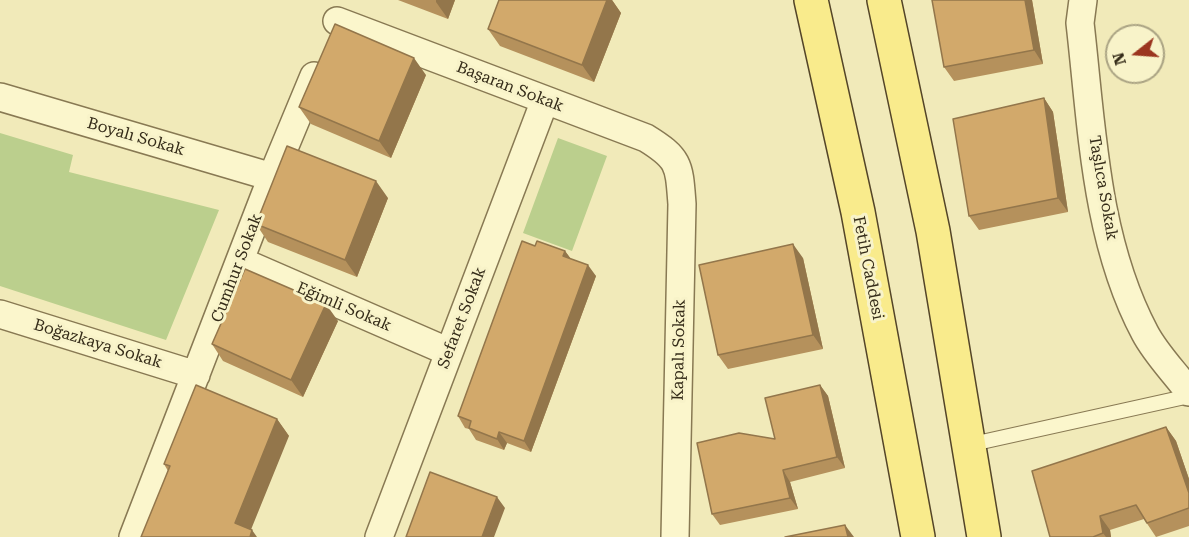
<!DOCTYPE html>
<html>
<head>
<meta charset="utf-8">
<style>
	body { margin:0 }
	#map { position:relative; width:1189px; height:537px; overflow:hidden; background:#f1eab9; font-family:"Roboto Serif",serif }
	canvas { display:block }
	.north { position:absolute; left:1105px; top:24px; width:60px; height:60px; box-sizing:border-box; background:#f8f3c9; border:2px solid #aaa383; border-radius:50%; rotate:253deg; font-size:16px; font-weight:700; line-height:24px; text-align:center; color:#352c19 }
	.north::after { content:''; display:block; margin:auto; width:21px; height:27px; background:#9b351f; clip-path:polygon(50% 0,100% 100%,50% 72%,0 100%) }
</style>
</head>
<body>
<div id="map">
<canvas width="1189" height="537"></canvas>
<div class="north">N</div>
</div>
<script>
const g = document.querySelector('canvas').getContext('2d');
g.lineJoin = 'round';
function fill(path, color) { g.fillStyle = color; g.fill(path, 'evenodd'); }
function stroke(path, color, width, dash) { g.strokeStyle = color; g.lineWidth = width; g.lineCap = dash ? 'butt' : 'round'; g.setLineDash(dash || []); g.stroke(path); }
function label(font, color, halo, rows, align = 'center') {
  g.font = font + ' "Roboto Serif",serif'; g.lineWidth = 6; g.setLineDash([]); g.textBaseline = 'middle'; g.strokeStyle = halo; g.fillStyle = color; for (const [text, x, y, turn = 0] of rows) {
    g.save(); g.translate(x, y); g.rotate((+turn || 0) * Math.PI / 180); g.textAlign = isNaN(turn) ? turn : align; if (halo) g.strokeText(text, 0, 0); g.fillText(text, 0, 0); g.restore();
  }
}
const green = new Path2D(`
	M0 133 73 155 69 172 219 210 166 340 0 286Z
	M558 138 607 156 572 251 523 233Z`);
const lane = new Path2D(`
	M968 445 1189 396`);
const street = new Path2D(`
	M1083 0 1080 23C1092 127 1095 239 1145 333 1156 354 1175 373 1189 392
	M337 21 646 138C680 159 679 165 682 204L675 537
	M0 97 272 177
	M240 261 449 352
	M0 314 196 375
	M133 537 272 177 314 76
	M379 537 545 100`);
const primary = new Path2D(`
	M811 0 858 212 918 537
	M884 0 933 231 984 537`);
const wall = new Path2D(`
	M398 0H455L448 19Z
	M499 0H612L621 13 594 82 500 46 488 29Z
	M1032 0 1043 64 954 81 944 67Z
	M426 75 391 158 311 124 299 107Z
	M1044 98 1053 112 1068 212 979 230 969 216Z
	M388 198 357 277 268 242 256 224Z
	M535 246 565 251 571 259 596 276 531 452 507 443 504 450 476 440 469 429 465 428 458 416Z
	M803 258 823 349 728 369 718 355Z
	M338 321 303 397 223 361 212 344Z
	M820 385 828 396 845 468 790 482 798 509 720 525 712 514Z
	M277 419 289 436 168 471 164 464Z
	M1166 427 1176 441 1189 479V526L1156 537 1144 519 1110 530 1111 537H1050Z`);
const shadedWall = new Path2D(`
	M436 0H455L448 19 436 2Z
	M607 0H612L621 13 594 82 582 65Z
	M1025 0H1032L1043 64 1034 50Z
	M414 58 426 75 391 158 379 141Z
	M1044 98 1053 112 1068 212 1058 198Z
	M376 181 388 198 357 277 345 260Z
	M793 244 803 258 823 349 813 335Z
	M565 251 573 262 563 256Z
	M588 265 596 276 531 452 524 441Z
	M326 304 338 321 303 397 291 380Z
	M820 385 828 396 845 468 837 457Z
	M277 419 289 436 248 537 235 523Z
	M1166 427 1176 441 1189 479V493Z
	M499 432 507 443 504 450 497 439Z
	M783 470 790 482 798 509 790 498Z
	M497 497 505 508 494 537H482Z
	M1100 516 1110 530 1111 537H1106L1103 533Z
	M845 525 854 537H848Z
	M252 530 257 537H250Z`);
const building = new Path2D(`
	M499 0H607L582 65 488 29Z
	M932 0H1025L1034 50 944 67Z
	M335 24 414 58 379 141 299 107Z
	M1044 98 1058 198 969 216 953 119Z
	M287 146 376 181 345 260 256 224Z
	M522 241 535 246 537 241 565 251 563 256 588 265 524 441 499 432 497 439 469 428 471 421 458 416Z
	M793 244 813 335 718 355 699 265Z
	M245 269 326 304 291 380 212 344Z
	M196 385 277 419 235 523 252 530 250 537H141L170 466 164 464Z
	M820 385 837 457 783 470 790 498 712 514 697 443 739 433 775 439 765 398Z
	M1166 427 1189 493V508L1147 523 1136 505 1100 516 1103 533 1093 537H1050L1032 471Z
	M430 472 497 497 482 537H406Z
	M845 525 848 537H785Z`);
const streetNames = [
	["Başaran Sokak",510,87,21],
	["Boyalı Sokak",136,137,16],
	["Taşlıca Sokak",1103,188,80],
	["Cumhur Sokak",237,268,-69],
	["Fetih Caddesi",868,268,79],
	["Eğimli Sokak",344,307,23],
	["Sefaret Sokak",462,318,-69],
	["Boğazkaya Sokak",98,344,17],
	["Kapalı Sokak",679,350,-89]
];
fill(green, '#bbcf8d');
stroke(lane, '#887953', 16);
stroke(street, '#887953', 30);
stroke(primary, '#544528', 36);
stroke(lane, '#fbf6cc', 14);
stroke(street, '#fbf6cc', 27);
stroke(primary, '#f9eb8c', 33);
fill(wall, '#b5915c');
fill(shadedWall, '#93764b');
fill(building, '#d2a96b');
stroke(building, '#93764b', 1.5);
label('16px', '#352c19', '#f8f3c9', streetNames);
</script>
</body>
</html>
